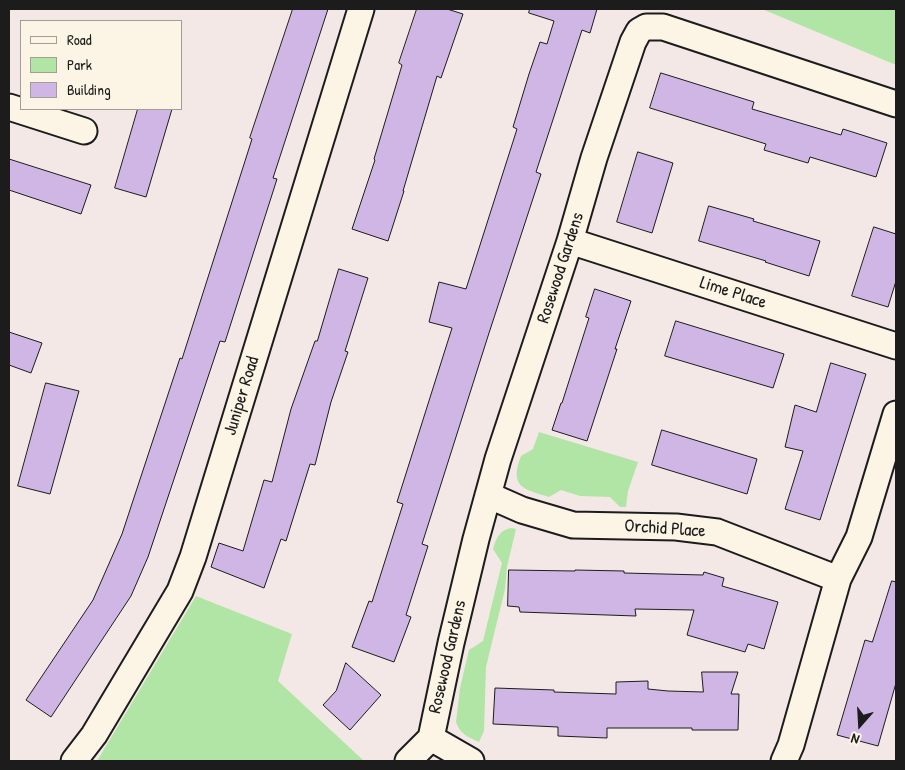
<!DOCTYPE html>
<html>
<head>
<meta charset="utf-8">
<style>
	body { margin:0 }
	#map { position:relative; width:905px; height:770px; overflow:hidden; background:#f3e8e5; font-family:"Patrick Hand",sans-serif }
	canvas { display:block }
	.frame { position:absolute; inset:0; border:10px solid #1c1c1c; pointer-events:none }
	.legend { position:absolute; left:20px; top:20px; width:162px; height:90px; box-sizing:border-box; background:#fcf5e5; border:1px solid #a29e95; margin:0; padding:6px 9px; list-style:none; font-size:15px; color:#1c1c1c }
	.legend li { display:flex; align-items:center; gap:10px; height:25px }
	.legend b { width:25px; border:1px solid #a29e95 }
	.north { position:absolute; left:835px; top:700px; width:50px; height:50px; -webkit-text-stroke:4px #fcf5e5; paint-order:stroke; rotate:199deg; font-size:14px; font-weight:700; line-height:20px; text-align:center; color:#1c1c1c }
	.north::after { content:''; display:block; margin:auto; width:18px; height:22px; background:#1c1c1c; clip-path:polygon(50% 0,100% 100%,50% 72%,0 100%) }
</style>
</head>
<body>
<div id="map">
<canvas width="905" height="770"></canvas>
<div class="frame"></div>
<ul class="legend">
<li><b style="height:6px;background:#fcf5e5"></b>Road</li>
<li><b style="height:14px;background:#b1e5a6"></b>Park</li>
<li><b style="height:14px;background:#cfb6e4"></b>Building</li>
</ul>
<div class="north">N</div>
</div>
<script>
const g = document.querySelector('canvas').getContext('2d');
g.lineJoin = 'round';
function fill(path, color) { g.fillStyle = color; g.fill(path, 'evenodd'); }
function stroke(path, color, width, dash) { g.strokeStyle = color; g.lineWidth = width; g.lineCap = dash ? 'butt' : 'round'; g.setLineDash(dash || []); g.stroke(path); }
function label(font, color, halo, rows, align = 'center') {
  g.font = font + ' "Patrick Hand",sans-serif'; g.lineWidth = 4; g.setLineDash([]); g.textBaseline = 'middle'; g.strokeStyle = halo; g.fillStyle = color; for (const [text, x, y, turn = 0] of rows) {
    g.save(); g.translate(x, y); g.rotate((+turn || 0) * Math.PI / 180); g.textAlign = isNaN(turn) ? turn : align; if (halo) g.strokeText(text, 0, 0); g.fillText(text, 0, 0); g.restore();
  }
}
const green = new Path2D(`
	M762 9H896V65Z
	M539 432 638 462 628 491 626 507H620L610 497 580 496 561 490 549 497C523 489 509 487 521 456L533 449Z
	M511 528 516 529 507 567 505 589 486 667 484 731 479 742C468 737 460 734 456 722L460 688 469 650 483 641 502 563 493 549C496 538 500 530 511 528Z
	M196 596 292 634 278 681 364 761H97Z`);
const building = new Path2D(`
	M293 9H328L273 178 277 179 225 342 220 341 148 557 131 596 51 717 26 700 93 600 122 534 180 358 182 359 252 139 250 138Z
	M417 9H447L463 14 441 78 437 76 403 191H404L388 241 352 229 375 160 374 159 402 65 399 63Z
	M530 9H597L590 33 582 30 536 172 541 174 489 333 422 544 428 546 406 615 411 617 394 662 352 647 369 601 372 602 403 504 397 502 452 328 429 322 439 282 466 289 517 129 513 127 529 74 540 42 547 44 554 21 529 13Z
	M661 73 754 102 752 109 841 135 843 129 887 143 876 177 810 157 808 163 764 150 766 144 650 108Z
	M138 109H172L146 197 115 188Z
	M638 152 673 163 652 233 617 222Z
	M9 159 91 185 81 214 9 190Z
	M709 206 754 219 753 221 820 241 809 276 765 262 766 261 699 241Z
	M874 227 896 234V281L888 307 852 296Z
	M339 269 368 278 345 351 348 352 331 402 315 465 310 464 286 541 281 539 264 588 211 567 219 543 243 551 264 480 272 482 291 409 315 341H317Z
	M595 289 631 301 615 349H617L587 441 552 430 561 403H562L589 318 586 317Z
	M676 321 784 354 773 388 665 356Z
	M9 332 42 343 31 373 9 365Z
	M831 363 866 374 820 520 785 509 803 451 785 447 795 405 816 412Z
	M46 383 79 391 50 494 18 486Z
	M662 430 757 459 747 494 652 465Z
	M509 570 575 571V570L624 571V573L703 575 704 572 724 578 722 586 778 602 764 649 748 644 745 652 687 635 694 610 635 609 636 616 520 612 519 607 508 606Z
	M892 581 896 582V683L878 746 837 735 865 640 872 642Z
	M346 663 381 695 350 730 323 705 336 691Z
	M702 672H738L731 694H739L738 730H692V728H607V738L558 736V727L493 724 495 688 554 690V692L616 694V682L648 681V689L668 691 703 692Z`);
const minor = new Path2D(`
	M9 107 84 131
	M570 241 896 346
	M488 495 522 510 573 525 676 527 717 532 838 579
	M431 738 471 761
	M74 761 94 735 180 591 193 557 361 9
	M408 761 431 738 451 643 476 539 498 459 570 241 594 158 633 42 639 31 646 27H663L896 104
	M784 761 791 745 838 579 859 537 896 414`);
const streetNames = [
	["Rosewood Gardens",561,268,-72],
	["Lime Place",733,293,18],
	["Juniper Road",242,396,-73],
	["Orchid Place",665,529,4],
	["Rosewood Gardens",448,657,-77]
];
fill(green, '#b1e5a6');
fill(building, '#cfb6e4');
stroke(building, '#1c1c1c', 1);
stroke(minor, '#1c1c1c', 29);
stroke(minor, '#fcf5e5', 25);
label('18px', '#1c1c1c', '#fcf5e5', streetNames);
</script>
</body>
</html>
